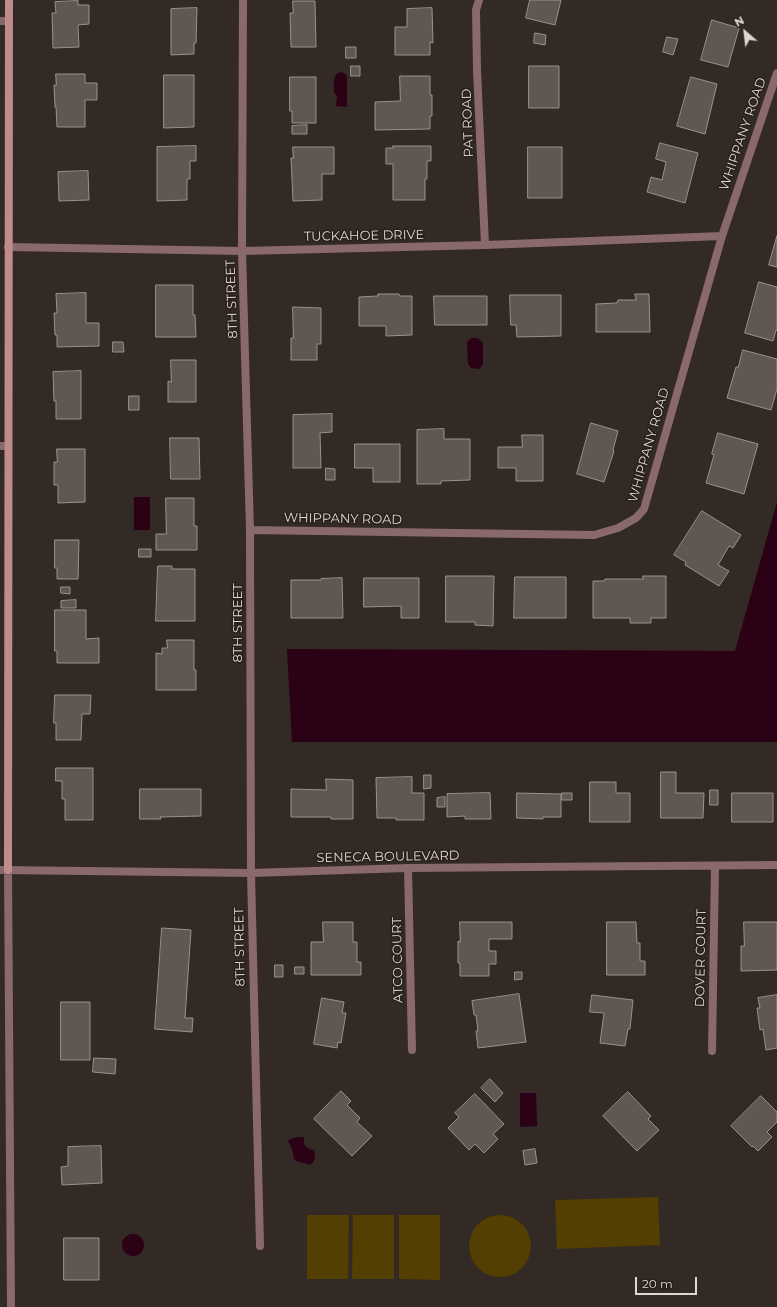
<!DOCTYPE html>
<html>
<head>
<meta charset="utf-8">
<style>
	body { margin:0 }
	#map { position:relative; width:777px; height:1307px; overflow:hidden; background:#332925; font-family:Montserrat,sans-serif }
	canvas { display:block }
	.north { position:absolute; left:725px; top:12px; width:40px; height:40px; -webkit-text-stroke:3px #291f1b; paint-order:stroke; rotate:332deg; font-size:11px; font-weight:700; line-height:16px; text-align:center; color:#ded7d4 }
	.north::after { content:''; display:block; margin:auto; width:14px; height:18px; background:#ded7d4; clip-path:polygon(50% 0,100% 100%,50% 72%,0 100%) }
	.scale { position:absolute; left:635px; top:1277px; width:62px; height:18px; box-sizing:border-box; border:2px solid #ded7d4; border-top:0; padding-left:5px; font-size:12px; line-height:14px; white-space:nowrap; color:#ded7d4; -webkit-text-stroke:3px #291f1b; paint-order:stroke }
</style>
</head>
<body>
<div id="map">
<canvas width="777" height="1307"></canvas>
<div class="north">N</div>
<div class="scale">20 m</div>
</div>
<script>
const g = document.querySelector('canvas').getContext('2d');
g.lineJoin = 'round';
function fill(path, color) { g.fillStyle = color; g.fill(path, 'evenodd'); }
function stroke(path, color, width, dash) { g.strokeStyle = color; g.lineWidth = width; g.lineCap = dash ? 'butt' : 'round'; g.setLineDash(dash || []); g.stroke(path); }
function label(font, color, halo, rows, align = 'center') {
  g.font = font + ' Montserrat,sans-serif'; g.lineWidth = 3; g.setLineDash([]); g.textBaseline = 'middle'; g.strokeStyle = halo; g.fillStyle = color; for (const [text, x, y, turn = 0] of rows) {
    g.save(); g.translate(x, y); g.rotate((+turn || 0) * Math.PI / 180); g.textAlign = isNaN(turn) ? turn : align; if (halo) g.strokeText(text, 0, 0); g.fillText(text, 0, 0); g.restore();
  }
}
const green = new Path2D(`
	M658 1197 660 1245 557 1249 555 1200Z
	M469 1246a31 31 0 1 1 62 0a31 31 0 1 1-62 0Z
	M307 1215H349L348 1279H307Z
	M353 1215H394V1279H352Z
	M399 1215H440V1280L399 1279Z`);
const water = new Path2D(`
	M340 72 344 73 347 76V107L336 106 337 96 334 92C334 84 332 75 340 72Z
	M471 338H478L483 343V365L479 369 471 368 468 364 467 342Z
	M134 497H150V530H134Z
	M777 502V742H292L287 649 735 651Z
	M520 1093H536L537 1126 520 1127Z
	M304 1137C303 1145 306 1149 314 1150 315 1156 316 1161 310 1165 306 1163 302 1163 298 1162 292 1159 294 1155 292 1150 292 1147 289 1144 288 1141 292 1137 298 1137 304 1137Z
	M122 1245a11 11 0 1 1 22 0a11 11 0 1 1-22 0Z`);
const building = new Path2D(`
	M530 0H561L555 25 526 18Z
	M78 1V5H89V24L78 25 79 47 53 48 52 13H56L55 2Z
	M293 1H315L316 47H291L290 13H293Z
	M197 8 196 43H194V54L171 55V9Z
	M432 8 433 43 430 42V55H395V27H407V9Z
	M712 20 739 28 728 67 701 60Z
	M535 33 546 35 545 45 534 43Z
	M667 37 678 39 673 55 663 52Z
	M346 47H356V58H346Z
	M351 66H360V76H351Z
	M529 66H559V108H529Z
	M56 74H85V83H97V100H85V127H57L56 107H55L54 85H56Z
	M164 75H194V127L164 128Z
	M400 76H430V95H432V116H430V129L375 130V102L400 101Z
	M290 77H316V123H292V111H290Z
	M691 77 717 84 705 134 677 126Z
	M307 125V134H292V126Z
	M660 143 698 153 685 203 647 192 651 177 662 180 666 162 656 159Z
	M196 146V161H190V179H187V200L157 201V147Z
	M393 146H431V161H427V179H425V200H393V164H386V148H393Z
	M293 147H334V174H322V200L293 201 291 158H293Z
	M528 147H562V198H528Z
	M88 171 89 200 59 201 58 172Z
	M777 236V267L769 265Z
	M759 282 777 287V331L776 330 773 341 745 333Z
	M156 285H193V315H195L196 337H156Z
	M86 293V323H99V346L57 347V335H55L54 313H57L56 294Z
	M378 294H399L400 296H412V335L386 336V326H359V297L378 296Z
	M635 294H649L650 332H596V304L617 303 618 300H636Z
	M510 295H561V336L517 337 516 325H511Z
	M434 296H487V325H435Z
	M293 307 321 308V344H317V360H291V338H293Z
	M113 342H123L124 352H113Z
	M743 350 777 359V389L771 410 727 398 736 367H738Z
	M171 360H196V402H168V381L171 382Z
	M81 371V419H56V401H54L53 372Z
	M129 396H139V410H129Z
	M332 414V432L320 433 321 468H293V415Z
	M591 423 618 431 613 450 614 451 604 482 577 474Z
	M444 429V439H470V480L441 481V484H417V430Z
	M718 433 758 444 744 494 706 483 714 455 712 454Z
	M522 435H543V481H516V468H498V447H522Z
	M170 438H199L200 479H171Z
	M355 444H400V482H373V468H355Z
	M57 449H85V502L58 503V485H54V462H57Z
	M326 468 335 469V480H326Z
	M166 498H194V526H197V550H156V534H166Z
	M702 511 741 535 733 548 729 546 718 565 729 571 719 586 685 565 686 562 674 555Z
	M55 540H79L78 579H57V568H55Z
	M139 549H151V557H139Z
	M158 566H172V569H195V621H156Z
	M446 576H494L493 626 475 625V622H446Z
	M643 576H666V618H651V623H630V618H593V581H604L605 579H643Z
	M515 577H566V618H514Z
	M342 578 343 618H291V580H321V579Z
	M364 578H419V618H401V606L364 607Z
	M61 587H70V594L61 593Z
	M76 600V608H61V601Z
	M55 610H86V639L99 638V663H57V651H55Z
	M167 640H194V670H196V690H156V653L162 654V648H167Z
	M55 695H91L90 714H82L81 740H56V723H54Z
	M56 768H93V820H65V799H62V781H56Z
	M661 772H676V793H704L703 818H661Z
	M424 775H431V788L424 789Z
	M412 777V793H424V820H396V818H377L376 778Z
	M326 779 353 780V819H331V817H291V789L326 790Z
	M590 782H616V793H630V822H590Z
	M140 789H201V816L160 817 161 819H140Z
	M710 790H718V805H710Z
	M490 793 491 819H465V816L447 817V794Z
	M517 793 561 794V817H543V819L517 818Z
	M562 793H572V800H562Z
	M732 793H773V822H732Z
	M445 797V807H437V798Z
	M323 922H353V942H357V962H361V975H311V942H323Z
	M460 922H512V939H489V951H496V964H489V976H460V963H458V941L460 942Z
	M607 922H636L637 943H640V961H645V975H607Z
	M744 922H777V970L741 971V946H744Z
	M162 928 191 930 185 1018H193L192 1032 155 1029Z
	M275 965H283V977H275Z
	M295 967H304V974H295Z
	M515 972H522V979L515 980Z
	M519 994 526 1042 478 1048 476 1031H478L476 1015H474L472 1001Z
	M592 995 633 1000 630 1029H628L625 1046 600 1043 604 1013 590 1012Z
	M777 995V1048L766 1050 763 1029 760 1030 757 1008H760L758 998Z
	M322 998 344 1002 342 1013H346L341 1043 338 1042 337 1048 314 1044Z
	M61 1002H90V1060H61Z
	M94 1058 116 1059 115 1074 93 1072Z
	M490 1079 503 1093 495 1102 481 1088Z
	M341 1091 351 1101 347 1105 360 1118 357 1122 372 1136 352 1156 314 1119Z
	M628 1092 651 1116 648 1119 659 1130 637 1151 603 1116Z
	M475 1094 504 1124 493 1134 498 1139 484 1153 475 1144 469 1150 448 1128 459 1117 455 1113Z
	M761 1096 777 1112V1122L767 1132 772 1137 758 1151 753 1146 752 1147 731 1126Z
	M101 1146 102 1183 62 1185 61 1167 68 1166V1147Z
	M535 1149 537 1163 525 1165 523 1151Z
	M64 1238H99V1280H64Z`);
const street = new Path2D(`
	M243 0 242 251 250 530 251 873 260 1246
	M479 0 476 10 477 70 485 245
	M0 21H9
	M8 247 242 251 485 245 722 236
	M0 446H8
	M250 530 594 535 618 528 636 518 644 509 722 236 777 73
	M408 868 412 1050
	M0 870 251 873 408 868 777 865
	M8 870 11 1307
	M712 1051 715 866`);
const secondary = new Path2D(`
	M8 870 9 0`);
const streetNames = [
	["PAT ROAD",468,123,-92],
	["WHIPPANY ROAD",743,134,-71],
	["TUCKAHOE DRIVE",364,236,-1],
	["8TH STREET",232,299,-92],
	["WHIPPANY ROAD",649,445,-74],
	["WHIPPANY ROAD",343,519,1],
	["8TH STREET",238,623,-90],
	["SENECA BOULEVARD",388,857,-1],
	["8TH STREET",240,947,-91],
	["DOVER COURT",701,958,-89],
	["ATCO COURT",398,960,-91]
];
fill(green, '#533f02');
fill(water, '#2a0115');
fill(building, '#605850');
stroke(building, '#9b9289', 1);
stroke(street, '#896969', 8);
stroke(secondary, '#bf8b8b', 8);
label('13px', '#ded7d4', '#291f1b', streetNames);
</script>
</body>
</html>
